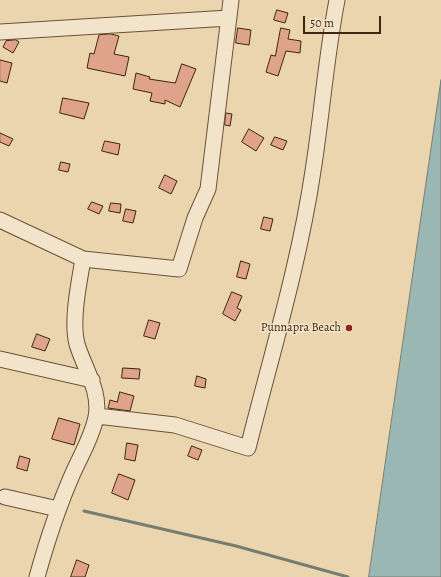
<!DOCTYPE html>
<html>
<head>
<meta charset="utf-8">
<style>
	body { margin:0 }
	#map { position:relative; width:441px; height:577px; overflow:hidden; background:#ebd5ae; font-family:Alegreya,serif }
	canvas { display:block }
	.scale { position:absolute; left:303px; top:16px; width:78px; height:18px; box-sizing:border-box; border:2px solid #3f250e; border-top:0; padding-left:5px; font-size:12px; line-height:14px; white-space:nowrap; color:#3f250e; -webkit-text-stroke:3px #f2e4ca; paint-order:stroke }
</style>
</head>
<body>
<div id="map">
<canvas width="441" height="577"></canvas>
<div class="scale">50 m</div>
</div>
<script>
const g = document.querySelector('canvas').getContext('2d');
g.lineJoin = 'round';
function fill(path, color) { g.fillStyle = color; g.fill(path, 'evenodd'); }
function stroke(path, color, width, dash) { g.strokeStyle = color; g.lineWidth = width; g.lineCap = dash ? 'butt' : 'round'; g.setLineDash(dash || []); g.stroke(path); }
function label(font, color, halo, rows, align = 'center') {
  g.font = font + ' Alegreya,serif'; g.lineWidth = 3; g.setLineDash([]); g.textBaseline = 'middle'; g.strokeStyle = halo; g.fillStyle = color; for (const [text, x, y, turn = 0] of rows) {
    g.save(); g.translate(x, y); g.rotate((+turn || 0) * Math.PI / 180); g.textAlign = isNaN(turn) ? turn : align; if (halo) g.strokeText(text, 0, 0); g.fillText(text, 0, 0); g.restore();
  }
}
const water = new Path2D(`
	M441 80V577H369Z`);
const stream = new Path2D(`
	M84 511 236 546 348 577`);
const building = new Path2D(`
	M277 10 288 13 285 23 274 20Z
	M238 28 251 30 249 45 236 43Z
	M281 28 290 30 288 39 301 41 300 53 286 51 278 76 266 72 271 55 275 56Z
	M111 34 119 36 114 54 129 57 125 76 87 68 90 53 94 54 99 35Z
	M16 40 19 42 13 53 3 47 6 41Z
	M0 60 12 63 7 83 0 81Z
	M182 64 196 69 180 107 165 100V104L150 101 152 93 133 89 136 73 150 77 149 79 175 83Z
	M63 98 89 103 84 119 60 113Z
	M226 113 232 114 230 126 225 125Z
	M249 129 264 138 256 151 242 142Z
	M0 133 13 139 9 146 0 142Z
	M275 137 287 141 283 150 271 145Z
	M105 141 120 144 118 155 102 151Z
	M61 162 70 164 68 172 59 170Z
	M165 175 177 181 171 194 159 188Z
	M92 202 103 206 99 214 88 209Z
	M111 203 121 204 120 213 109 211Z
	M126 209 136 211 133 223 123 221Z
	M264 217 273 219 270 231 261 229Z
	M241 261 250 264 246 279 237 277Z
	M232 292 242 296 237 308 241 310 235 321 223 314Z
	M149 320 160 323 155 339 144 336Z
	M37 334 50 339 45 351 32 347Z
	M123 368 140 369 139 379 122 378Z
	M197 376 206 379 205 388 195 386Z
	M120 392 134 396 130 411 108 408 110 400 117 402Z
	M59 418 80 424 74 445 52 439Z
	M127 443 138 445 135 461 125 459Z
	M192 446 202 450 198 460 188 456Z
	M20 456 30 459 27 471 17 468Z
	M119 474 135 480 128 500 112 493Z
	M77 560 89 565 85 577H71Z`);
const minor = new Path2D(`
	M0 32 229 18
	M0 220 83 259
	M0 359 92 380
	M97 416 175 425 248 448C271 356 299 265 313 171 322 114 326 57 337 0
	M5 497 58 509
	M37 577C47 541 58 507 73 473 81 455 92 437 96 417 101 391 84 368 77 344 71 321 79 283 83 259L179 269 195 218 208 189 231 0`);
const markers = [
	[349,328,4,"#8f2418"]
];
const poiNames = [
	["Punnapra Beach",341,328]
];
fill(water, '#9bb7b3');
stroke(water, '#767d71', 1);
stroke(stream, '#767d71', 3);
fill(building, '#dfa38c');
stroke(building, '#3f250e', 1);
stroke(minor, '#6a5136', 17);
stroke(minor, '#f2e4ca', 15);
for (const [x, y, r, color] of markers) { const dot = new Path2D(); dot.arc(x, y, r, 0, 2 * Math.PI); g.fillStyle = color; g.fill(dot); stroke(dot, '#f2e4ca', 1.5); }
label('12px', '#3f250e', '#f2e4ca', poiNames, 'right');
</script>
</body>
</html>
